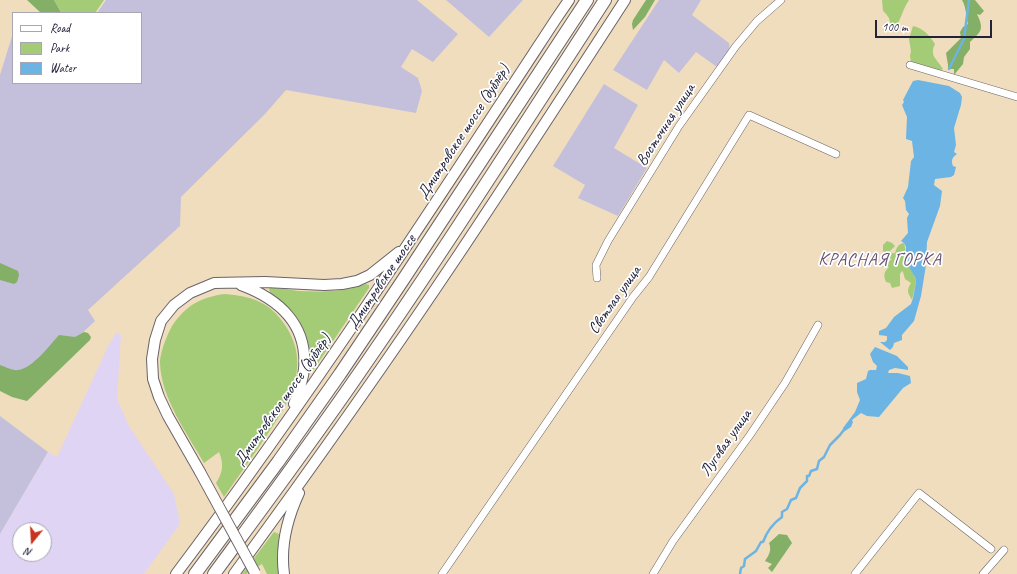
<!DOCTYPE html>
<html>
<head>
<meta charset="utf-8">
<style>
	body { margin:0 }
	#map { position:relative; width:1017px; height:574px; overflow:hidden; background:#f0ddbd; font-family:Caveat,sans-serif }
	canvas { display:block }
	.legend { position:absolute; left:12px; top:12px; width:130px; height:72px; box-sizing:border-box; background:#fff; border:1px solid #a7a7b1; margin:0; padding:5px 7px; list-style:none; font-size:12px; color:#22223b }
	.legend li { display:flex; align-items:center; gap:8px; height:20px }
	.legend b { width:20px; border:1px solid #a7a7b1 }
	.north { position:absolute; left:12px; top:522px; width:40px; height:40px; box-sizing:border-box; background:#fff; border:1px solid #a7a7b1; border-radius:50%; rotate:198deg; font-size:11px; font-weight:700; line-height:16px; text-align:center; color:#22223b }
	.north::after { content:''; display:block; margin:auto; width:14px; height:18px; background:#c8321e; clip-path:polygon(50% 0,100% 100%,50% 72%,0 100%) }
	.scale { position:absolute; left:875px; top:20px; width:117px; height:18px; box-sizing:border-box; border:2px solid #22223b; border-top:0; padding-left:5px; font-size:12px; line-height:14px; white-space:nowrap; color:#22223b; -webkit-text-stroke:3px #fff; paint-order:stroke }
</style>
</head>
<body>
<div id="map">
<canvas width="1017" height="574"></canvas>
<ul class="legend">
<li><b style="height:5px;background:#fff"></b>Road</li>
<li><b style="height:11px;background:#a4cb76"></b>Park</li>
<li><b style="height:11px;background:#6cb4e3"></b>Water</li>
</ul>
<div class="north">N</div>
<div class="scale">100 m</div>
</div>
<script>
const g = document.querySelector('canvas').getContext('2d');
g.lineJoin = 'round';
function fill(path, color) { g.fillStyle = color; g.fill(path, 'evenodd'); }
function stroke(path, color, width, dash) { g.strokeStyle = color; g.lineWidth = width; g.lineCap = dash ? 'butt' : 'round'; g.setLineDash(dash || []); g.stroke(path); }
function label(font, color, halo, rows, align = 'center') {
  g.font = font + ' Caveat,sans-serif'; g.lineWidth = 3.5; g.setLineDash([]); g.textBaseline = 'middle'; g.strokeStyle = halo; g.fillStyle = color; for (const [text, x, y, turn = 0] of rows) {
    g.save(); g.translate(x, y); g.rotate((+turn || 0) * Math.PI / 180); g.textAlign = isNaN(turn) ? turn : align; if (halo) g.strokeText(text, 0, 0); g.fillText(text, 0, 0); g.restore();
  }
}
const built = new Path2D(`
	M117 332 121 335 117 399 129 426 174 494 180 524 144 574H0V534L48 452 57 457 109 344ZM20 530H44V554H20Z`);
const industrial = new Path2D(`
	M106 0H417L458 34 433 62 412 49 401 67 418 78 422 91 416 113 286 90 265 114 181 197 180 226 88 310 95 321 34 379 0 369V75L13 33V83H141V13H97Z
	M446 0H523L489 37Z
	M659 0H701L692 15 729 43 730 50 717 67 696 52 679 73 664 60 647 90 613 70Z
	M604 84 638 105 614 148 647 168 618 216 578 198 585 185 553 166Z
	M0 416 48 452 0 534Z`);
const green = new Path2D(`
	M54 0H104L95 13H62Z
	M882 0H909C902 10 900 23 893 32 888 22 893 20 883 11Z
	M913 26C923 28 930 36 935 44 929 56 937 59 943 69L939 71 911 62 910 56 911 51 909 39Z
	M887 241 892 243 895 246 890 251 892 253H895C897 247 898 244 904 243L906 252V262L914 274 916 282 912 300C908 293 906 291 911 283L905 279 903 272 902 271 900 274V286L892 288 890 283 886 282C883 275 884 272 889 267H882L892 259 885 257V253L883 251V245Z
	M366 284 369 285V288L314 369 309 370 308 368C303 331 303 316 270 293L269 288C278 287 289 290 298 291 322 292 343 292 366 284Z
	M225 294C251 296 270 302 285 325 314 368 286 408 261 444 249 462 236 479 224 497L216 483C223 472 224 464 219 452L204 463C187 433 161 398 160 363 160 352 168 332 174 323 188 304 202 297 225 294Z
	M274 532 279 534 278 550 279 574H267L262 564 246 574H242Z`);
const forest = new Path2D(`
	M27 0H54L61 12 41 13Z
	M646 0H655L645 17 633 30 632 24 633 20Z
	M962 0H975L984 11 980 15 977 14C984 29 982 31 970 42V49L964 57 963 64 954 75V69H948V65L946 53 961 38 960 32 963 27 968 24C966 16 966 6 962 0Z
	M0 263 18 271 19 275 17 282 14 284 0 280Z
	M84 332 88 333 91 337 90 340 27 401 12 397 0 391V365C6 367 13 371 18 370 32 369 50 345 59 335L75 337Z
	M779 534 787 535 792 543 772 572 768 568 772 564 765 561C769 555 772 550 769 543Z`);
const water = new Path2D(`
	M918 80 949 86 960 93 962 97 961 105 954 128 956 145 954 152 957 154C952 157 951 161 953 166L956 167 954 175 951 177 935 179 934 185 942 191 940 206 927 242 926 265 921 296 914 321 902 335V340L894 343 893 347 890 350 880 342H885L887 340V336L879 335V331L886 328 894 317 911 304 913 298 916 282 915 277 906 262V247L904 243 901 241 908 233 907 218 909 214 906 210 905 201 903 198 908 187 911 161 914 157 912 141 906 139 907 117 902 105 904 102 903 100 913 81Z
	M875 347 897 356 908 367V370L895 368 889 370 888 373H898L910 376 911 383 903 388 879 417 867 416 861 413 852 420 853 422 851 427 842 433 843 428 855 412 860 400 857 392V383L866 379 868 371 870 370H876L877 366 873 362 870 354Z`);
const stream = new Path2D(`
	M949 69 964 39 969 0
	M740 574 741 568 744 566 745 559 756 551 761 542H763C767 531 772 524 782 517V512L787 509 791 500 796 498 800 488 807 481V476H809L811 471 817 469 819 461 824 457 830 445 840 435 843 431`);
const minor = new Path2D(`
	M910 65 1017 97
	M597 278 596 265 608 241 679 126 736 46 757 21 781 0
	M442 574 633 297 649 277 749 115 836 154
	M653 574 673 541 750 435 785 383 818 325
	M855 574 919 493 991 549
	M983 574 1004 550`);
const secondary = new Path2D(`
	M241 285C279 299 308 325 304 369 303 381 298 393 294 404
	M200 472 168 416 159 397 153 379 152 359 155 340 161 321 174 305 190 293 214 283 265 282 324 285 342 284 357 281 370 275 399 252
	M176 574C311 395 433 207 556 19L569 0
	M234 574C311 469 386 363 459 254 515 170 570 85 625 0
	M284 574C280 545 287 519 299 493`);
const trunk = new Path2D(`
	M195 574 278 462 340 374 403 280 587 0
	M214 574C261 510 308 447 353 382 440 257 522 128 605 0`);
const secondaryBridge = new Path2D(`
	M200 472 255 573`);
const streetNames = [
	["Восточная улица",666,125,-57],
	["Дмитровское шоссе (дублёр)",464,132,-57],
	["Дмитровское шоссе",382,282,-56],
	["Светлая улица",615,300,-55],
	["Дмитровское шоссе (дублёр)",283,400,-55],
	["Луговая улица",726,443,-55]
];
const quarterNames = [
	["КРАСНАЯ ГОРКА",880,260]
];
fill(built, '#e0d4f4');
fill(industrial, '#c4c0db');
fill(green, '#a4cb76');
fill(forest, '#83af67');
fill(water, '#6cb4e3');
stroke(stream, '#6cb4e3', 2.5);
stroke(minor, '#6a6368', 8);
stroke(secondary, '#6a6368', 12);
stroke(trunk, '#6a6368', 14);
stroke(minor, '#fff', 7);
stroke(secondary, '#fff', 10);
stroke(trunk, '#fff', 12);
stroke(secondaryBridge, '#6a6368', 12, []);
stroke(secondaryBridge, '#fff', 10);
label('16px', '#22223b', '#fff', streetNames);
g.letterSpacing = '1px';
label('18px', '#665073', '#fff', quarterNames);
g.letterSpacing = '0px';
</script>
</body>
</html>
